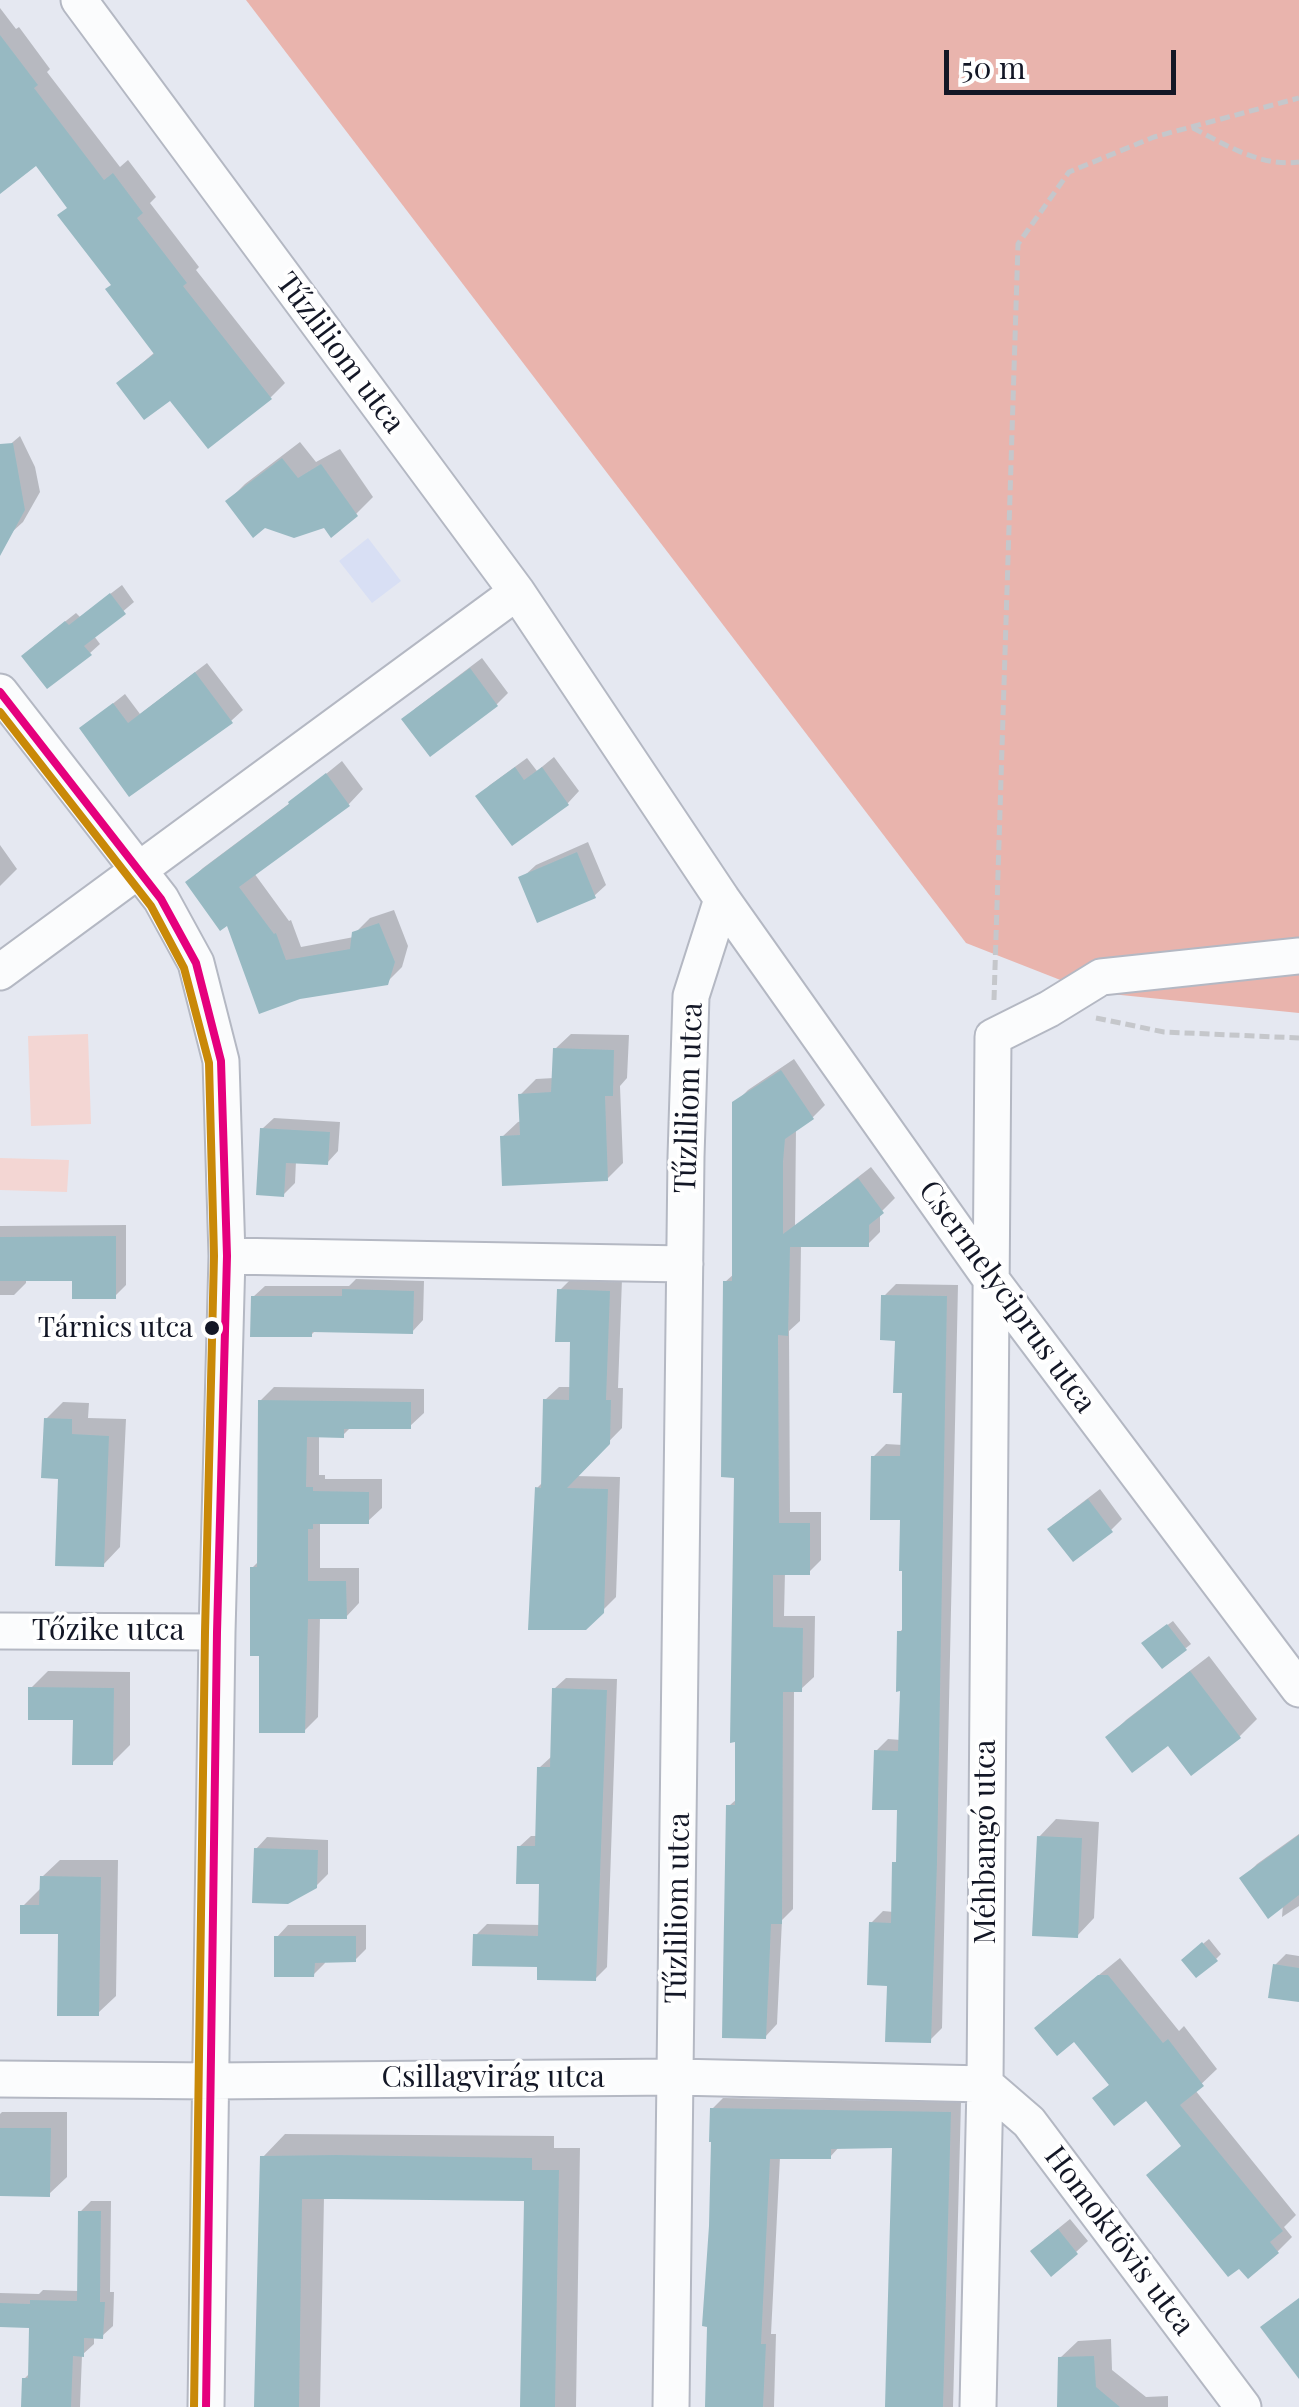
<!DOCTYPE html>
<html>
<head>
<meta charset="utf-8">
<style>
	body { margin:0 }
	#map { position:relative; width:1299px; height:2407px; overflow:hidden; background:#e5e8f1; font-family:"Playfair Display",serif }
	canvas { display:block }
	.scale { position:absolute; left:944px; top:50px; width:232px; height:45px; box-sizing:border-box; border:5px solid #131726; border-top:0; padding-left:12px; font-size:30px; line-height:35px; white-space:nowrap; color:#131726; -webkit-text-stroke:8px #fff; paint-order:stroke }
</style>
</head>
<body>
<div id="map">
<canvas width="1299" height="2407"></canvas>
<div class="scale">50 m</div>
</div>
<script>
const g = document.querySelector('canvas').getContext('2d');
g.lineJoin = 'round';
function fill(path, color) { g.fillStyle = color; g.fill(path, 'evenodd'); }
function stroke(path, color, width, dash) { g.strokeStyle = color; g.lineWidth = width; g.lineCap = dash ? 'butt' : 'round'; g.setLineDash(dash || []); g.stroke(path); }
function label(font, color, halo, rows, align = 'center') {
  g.font = font + ' "Playfair Display",serif'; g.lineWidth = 8; g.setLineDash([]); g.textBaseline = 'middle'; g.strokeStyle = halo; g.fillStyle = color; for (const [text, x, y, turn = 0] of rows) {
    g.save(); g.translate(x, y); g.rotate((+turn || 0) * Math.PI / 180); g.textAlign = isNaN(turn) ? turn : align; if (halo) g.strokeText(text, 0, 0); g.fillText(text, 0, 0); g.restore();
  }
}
const built = new Path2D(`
	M368 538 401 581 372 603 339 561Z`);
const green = new Path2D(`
	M88 1034 91 1124 31 1126 28 1036Z
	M0 1158 69 1160 67 1192 0 1190Z`);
const forest = new Path2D(`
	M246 0H1299V1013L1091 992 966 943Z`);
const shadow = new Path2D(`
	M0 8 16 29 19 27 50 69 47 72 120 167 128 160 156 197 150 203 199 267 196 270 285 383 271 397H170L119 383 155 352 69 206 36 163 0 190Z
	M20 436 35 467 40 492 23 522 0 543V453Z
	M300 442 316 462 340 449 373 497 356 514 324 525 228 501 245 484Z
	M122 585 134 602 94 636 100 644 90 653 34 646 76 613 80 617Z
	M482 658 508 693 497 704 431 753 405 719 416 708Z
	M207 663 243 710 231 721 82 728 125 694 140 714Z
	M554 757 579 791 568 803 512 843 479 796 490 785 527 758 537 771Z
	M342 761 363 789 349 804 254 873 289 921 291 920 301 947 354 937 355 933 370 918 394 910 408 946 402 967 387 982 300 997 188 882 203 868 294 800Z
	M588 842 606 885 594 896 524 876 536 865Z
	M0 845 17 869 0 886Z
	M571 1034 629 1035 627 1078 620 1086 623 1163 607 1179 502 1137 518 1122 522 1121 521 1094 536 1079 554 1078 555 1049Z
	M794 1059 825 1105 813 1117 796 1128 795 1226 871 1167 895 1198 880 1213V1232L868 1244H801L800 1321 789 1331 790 1512H821V1560L809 1572H785L784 1616H815L814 1677 801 1689H794L793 1909 782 1920 777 2024 765 2037 729 1806 738 1798 736 1475 725 1282 735 1273V1103L748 1090Z
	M274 1118 340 1122 338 1151 327 1163 296 1161 295 1183 283 1195 262 1129Z
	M126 1225V1285L115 1296 75 1278 26 1279V1283L14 1295H0V1226Z
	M573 1277 622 1279 618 1388H623L622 1428 575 1476 620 1477 616 1597 585 1628 537 1488 543 1482 545 1400 559 1387H572L573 1340 560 1290Z
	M356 1279 424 1281 423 1320 412 1332 317 1329 311 1335 253 1297 265 1286H349Z
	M896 1284 958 1285 942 2028 930 2040 889 1984 871 1923 883 1911 894 1912 899 1860 900 1807 876 1751 888 1739 901 1740 900 1632 904 1627 903 1518 873 1457 886 1444 903 1445 904 1390 897 1338 884 1296Z
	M274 1387 424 1389V1413L410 1426H352L343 1435H319V1475H325V1479H382V1508L368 1521H320V1568H359V1603L346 1617H320L318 1717 304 1731 261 1653 252 1568 260 1560V1401Z
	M63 1402 89 1403 88 1418 126 1419 120 1547 103 1565 61 1477 46 1419Z
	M1100 1489 1122 1519 1111 1530 1062 1518Z
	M1173 1621 1191 1644 1186 1648 1150 1638Z
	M1209 1656 1257 1719 1239 1737 1168 1742 1109 1737 1126 1720Z
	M48 1671 130 1672V1745L112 1763 75 1718 31 1688Z
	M566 1678 617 1679 607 1967 595 1979 540 1964 476 1935 487 1924 541 1925 542 1882 519 1847 531 1836H538L539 1768 551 1757 554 1689Z
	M1056 1819 1099 1822 1094 1918 1077 1936 1039 1837Z
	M1299 1834V1906L1282 1917 1283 1904 1242 1879 1257 1864Z
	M267 1837 328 1840V1874L316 1886 256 1849Z
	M60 1860H118L116 1996 98 2013 60 1932 23 1906 40 1889 42 1877Z
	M288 1925H366V1949L355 1960H325V1963L313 1975 277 1937Z
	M1209 1939 1221 1954 1216 1959 1189 1955Z
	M1286 1954 1299 1956V1999L1275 1965Z
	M1120 1958 1179 2031 1184 2026 1217 2069 1195 2090 1296 2215 1284 2227 1292 2237 1277 2252 1183 2145 1147 2098H1096L1111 2083 1052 2013Z
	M723 2098 961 2102 953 2407H888L895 2145 840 2146 830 2157H780L771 2334H776L774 2407H707L712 2109Z
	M2 2112H67V2177L49 2194H0V2114Z
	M285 2134 554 2136V2148H580L576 2407H523L526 2199 324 2197 320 2407H257L262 2158Z
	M91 2201H111L110 2292H114L113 2326 102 2336H94V2344L82 2355 80 2407H24V2379L30 2373 32 2326 0 2325V2293L39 2294 43 2290 79 2291 80 2212Z
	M1070 2219 1088 2241 1076 2252 1044 2240Z
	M1111 2339 1112 2370 1146 2397 1168 2396V2407H1059L1060 2358 1078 2341Z`);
const building = new Path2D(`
	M0 35 38 85 34 88 104 180 113 173 143 213 137 218 187 283 183 286 272 399 208 449 170 401 144 420 116 383 154 354 105 289 111 285 57 215 67 208 36 166 0 194Z
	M13 443 25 510 0 556V444Z
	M282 458 298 478 321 464 358 516 331 538 324 528 294 538 265 528 253 538 225 501Z
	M110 593 126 614 84 646 92 655 47 689 21 656 65 621 69 625Z
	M470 668 498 706 430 757 401 719Z
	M195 672 233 723 129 797 79 728 113 703 128 723Z
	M515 767 524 780 542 767 569 805 512 846 475 796Z
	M326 773 350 806 239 887 274 934 276 933 286 960 350 949 352 932 379 923 395 962 388 985 300 999 259 1014 227 926 220 931 185 882 289 804 288 802Z
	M577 852 596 898 537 923 518 877Z
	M553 1048 614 1050 613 1096H605L608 1181 502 1186 500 1136 520 1135 518 1094 551 1092Z
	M781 1070 814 1119 785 1139 783 1162V1234L858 1178 884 1213 869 1225V1247H790L788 1336 778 1335 779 1523H810V1575H773V1627L803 1628 802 1692H783L782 1924H771L766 2039 722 2038 726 1805H735V1742L730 1743 734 1478 721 1477 723 1281H732V1102Z
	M260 1128 330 1132 328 1165 286 1163 284 1197 256 1195Z
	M116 1236V1299H72V1281H0V1237Z
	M342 1289 414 1291 413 1334 312 1332V1337H250L251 1296H342Z
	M557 1289 610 1291 606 1400H611L610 1444 567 1488 608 1489 604 1613 586 1630H528L535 1487 541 1488 543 1399 569 1400 570 1342H555Z
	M881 1295 947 1296 937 1863 931 2043 885 2042 887 1986 867 1985 869 1922 891 1923 892 1862H896L897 1810H872L874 1750 898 1751 900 1691 896 1692 897 1631H902V1571H899L900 1520H870L871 1456H900L902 1393H893L895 1341 880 1340Z
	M258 1400 411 1402V1429H344V1438L307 1437 306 1487H313V1491L369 1492V1524H313V1529H308V1581H346L347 1619H308L305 1733H259V1656H250V1567H257Z
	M44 1418 72 1419V1434L109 1436 104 1567 55 1566 58 1479 41 1478Z
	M1088 1499 1113 1532 1073 1562 1047 1529Z
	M1167 1624 1187 1650 1162 1669 1141 1643Z
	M1190 1671 1241 1738 1191 1776 1168 1746 1132 1773 1105 1737Z
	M28 1687 114 1688 113 1765H72L73 1720H28Z
	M552 1688 607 1690 596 1981 537 1980V1967L472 1966 473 1934 538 1936 539 1884H516L517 1846H535L537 1767H550Z
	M1299 1835V1895L1268 1919 1239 1878Z
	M1037 1836 1082 1838 1078 1938 1032 1936Z
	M254 1848 318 1850 317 1888 288 1904 252 1903Z
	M40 1876 101 1877 99 2016H57L58 1934H20V1905H39Z
	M274 1936H356V1962L315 1963 314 1977H274Z
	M1202 1942 1218 1961 1196 1978 1181 1960Z
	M1273 1964 1299 1968V2002L1268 1998Z
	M1098 1975H1108L1163 2043 1168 2039 1204 2086 1180 2105 1283 2231 1270 2242 1279 2253 1248 2279 1239 2269 1228 2277 1146 2175 1181 2146 1146 2101 1114 2126 1092 2098 1109 2085 1074 2042 1057 2056 1034 2028Z
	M710 2108 951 2112 943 2407H885L892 2148 831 2149V2159H770L761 2344H766L763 2407H705L707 2327 702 2326 709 2226 711 2142H709Z
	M0 2128H51L50 2197 0 2196Z
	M336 2155 532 2158V2170H559L555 2407H520L524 2201 335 2199H302L299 2407H254L260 2156Z
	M78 2211H101L100 2302H105L103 2339 84 2338V2357L73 2356 71 2407H21L22 2378H28L29 2328 0 2327V2303L30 2304V2300L77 2301Z
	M1058 2229 1078 2254 1051 2277 1030 2251Z
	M1299 2298V2379L1260 2327Z
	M1094 2356 1096 2387 1120 2407H1057L1058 2357Z`);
const path = new Path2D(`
	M1193 128C1226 145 1260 167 1299 162
	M994 1000 1018 244 1069 172 1154 137 1299 98
	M1096 1018 1164 1032 1299 1038`);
const street = new Path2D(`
	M79 0 517 592 722 899 990 1278 1299 1689
	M0 692 161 899 196 963 221 1061 227 1256 217 1632 206 2407
	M0 972 517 592
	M227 1256 685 1264
	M0 1631 217 1632
	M0 2079 212 2081 676 2077 985 2084 1029 2122 1243 2407
	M671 2407 686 1157 691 996 722 899
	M978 2407 985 2084 993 1037 1049 1009 1101 977 1299 956`);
const bus1 = new Path2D(`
	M0 692 161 899 196 963 221 1061 227 1256 217 1632 206 2407`);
const bus2 = new Path2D(`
	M0 712 151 906 184 968 209 1063 214 1256 205 1632 194 2407`);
const markers = [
	[212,1328,9,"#131726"]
];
const busNames = [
	["Tárnics utca",193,1328]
];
const streetNames = [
	["Tűzliliom utca",340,353,53],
	["Tűzliliom utca",689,1098,-88],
	["Csermelyciprus utca",1007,1297,54],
	["Tőzike utca",108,1631],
	["Méhbangó utca",986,1842,-90],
	["Tűzliliom utca",678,1908,-89],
	["Csillagvirág utca",493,2078],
	["Homoktövis utca",1119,2241,53]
];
fill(built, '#d8dff4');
fill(green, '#f3d6d3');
fill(forest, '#e9b4ad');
fill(shadow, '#0003');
fill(building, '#97b9c2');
stroke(street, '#b4b8c3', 39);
stroke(path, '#c5c7cb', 5, [10, 5]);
stroke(street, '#fbfcfd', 35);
stroke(bus1, '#e5007d', 8);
stroke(bus2, '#c98908', 8);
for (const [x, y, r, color] of markers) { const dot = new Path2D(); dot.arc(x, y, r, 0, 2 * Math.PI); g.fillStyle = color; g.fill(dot); stroke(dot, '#fff', 4); }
label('28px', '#131726', '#fff', busNames, 'right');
label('30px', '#131726', '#fff', streetNames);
</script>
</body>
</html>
